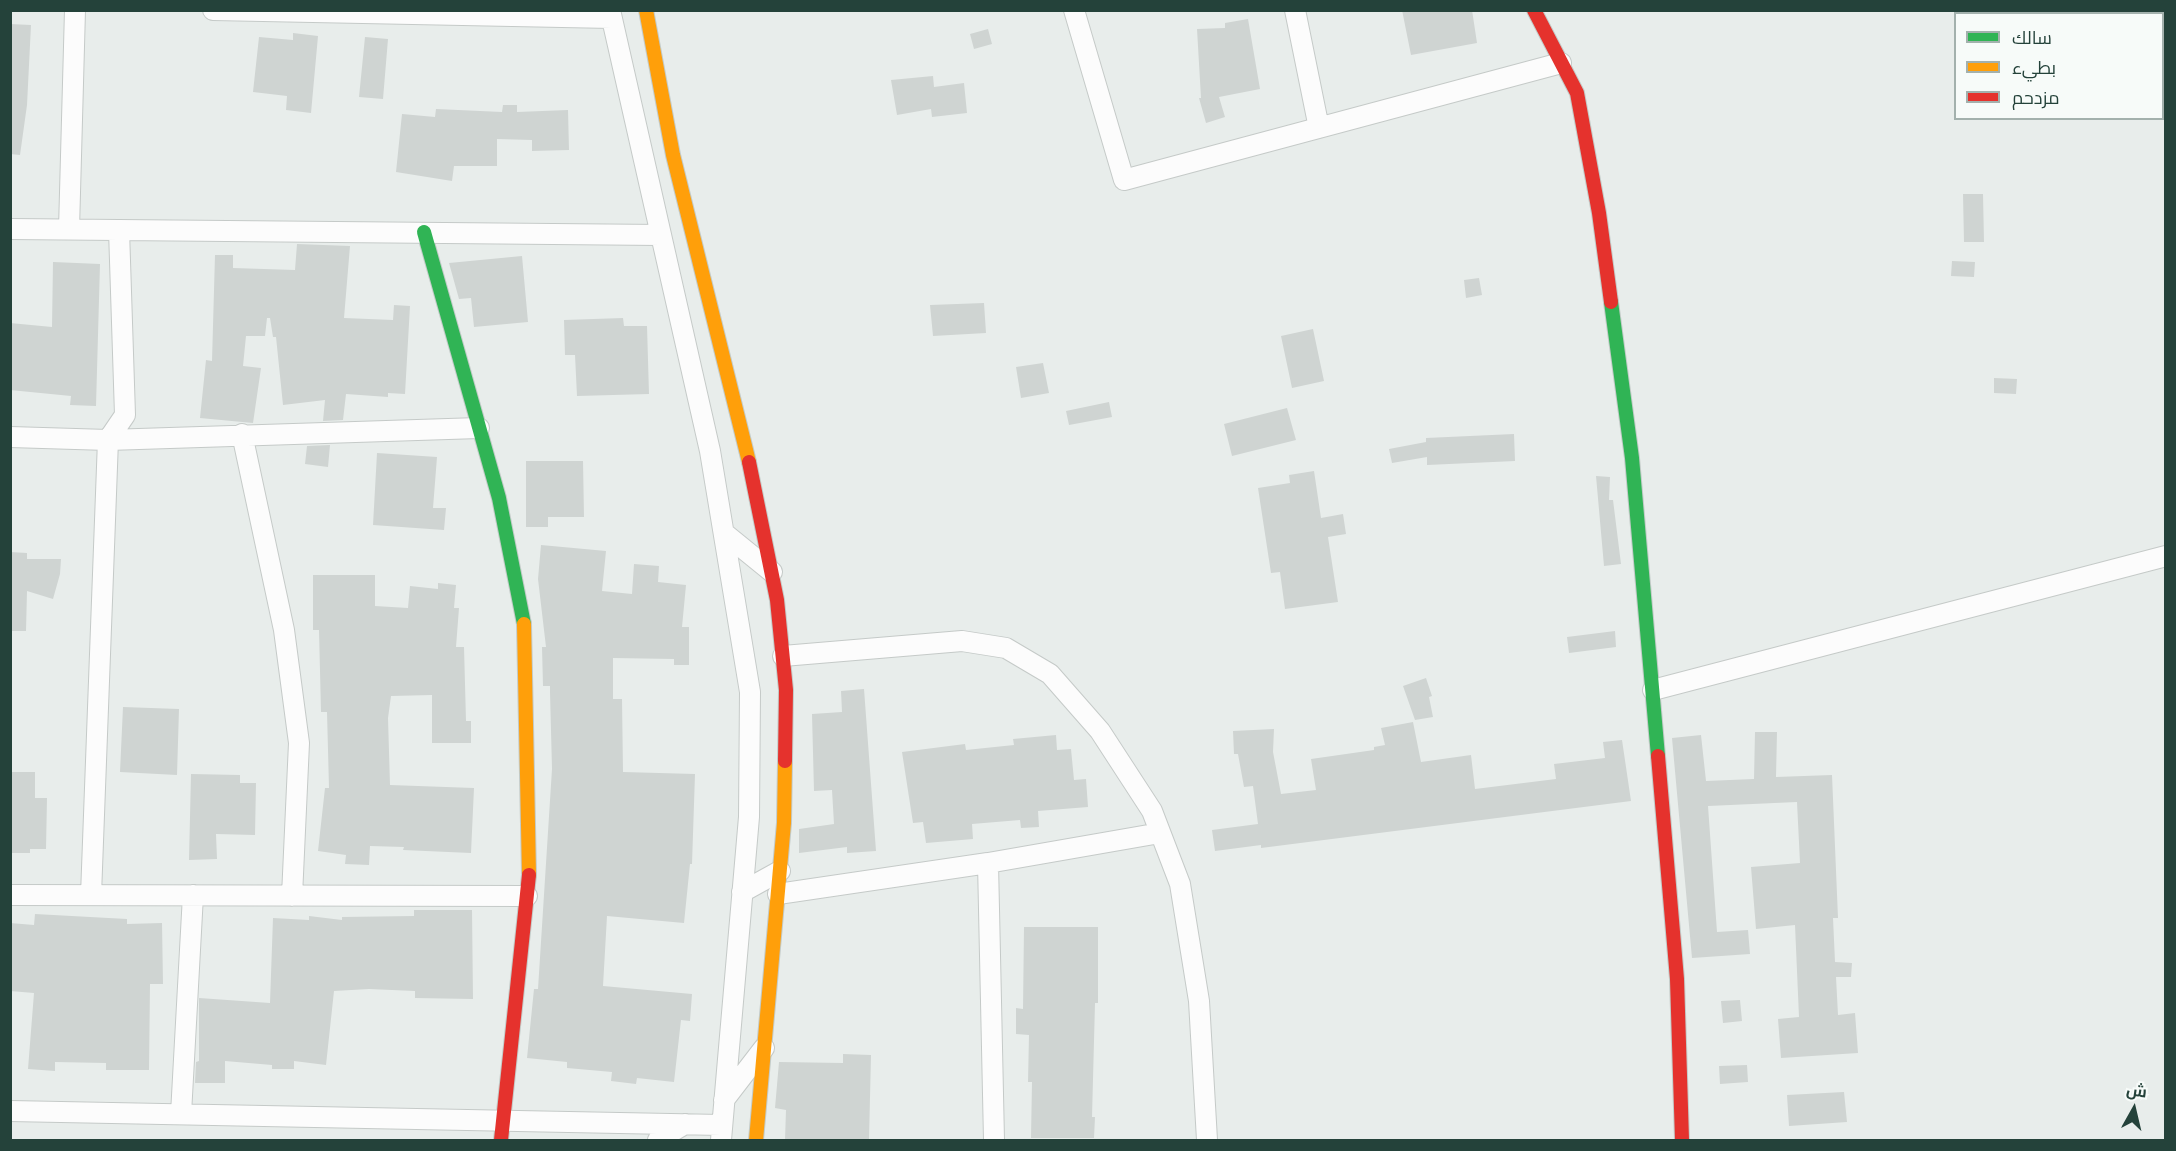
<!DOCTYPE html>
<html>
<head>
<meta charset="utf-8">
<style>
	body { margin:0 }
	#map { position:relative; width:2176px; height:1151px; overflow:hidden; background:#e8edeb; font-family:"Nunito Sans",Cairo,sans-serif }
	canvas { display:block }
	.frame { position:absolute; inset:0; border:12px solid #24423a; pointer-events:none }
	.legend { position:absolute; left:1954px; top:12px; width:210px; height:108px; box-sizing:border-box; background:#f7fbf9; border:2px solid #a3b1ad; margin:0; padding:8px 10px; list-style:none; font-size:18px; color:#24423a }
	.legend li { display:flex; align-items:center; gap:12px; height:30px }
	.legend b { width:30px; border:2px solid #a3b1ad }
	.north { position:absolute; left:2104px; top:1079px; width:60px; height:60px; -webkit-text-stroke:4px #f7fbf9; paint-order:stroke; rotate:8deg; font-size:16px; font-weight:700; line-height:24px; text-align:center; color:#24423a }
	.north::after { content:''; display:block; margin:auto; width:21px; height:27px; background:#24423a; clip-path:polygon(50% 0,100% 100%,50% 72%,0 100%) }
</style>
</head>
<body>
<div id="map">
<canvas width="2176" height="1151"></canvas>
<div class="frame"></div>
<ul class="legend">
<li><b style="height:8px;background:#30b455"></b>سالك</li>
<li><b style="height:8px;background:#ff9f0a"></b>بطيء</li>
<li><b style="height:8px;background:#e5322d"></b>مزدحم</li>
</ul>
<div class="north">ش</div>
</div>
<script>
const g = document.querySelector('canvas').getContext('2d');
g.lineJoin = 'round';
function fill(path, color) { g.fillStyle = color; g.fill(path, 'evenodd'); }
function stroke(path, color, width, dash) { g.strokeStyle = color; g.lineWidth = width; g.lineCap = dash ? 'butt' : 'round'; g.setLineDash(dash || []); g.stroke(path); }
const building = new Path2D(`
	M1402 10H1472L1477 43 1411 55Z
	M1248 19 1260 89 1219 97 1225 117 1206 123 1199 98H1201L1197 29 1225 28V23Z
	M10 24 31 25 27 105 20 155 10 154Z
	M988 29 992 44 974 49 970 34Z
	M293 33 318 36 311 113 286 110 287 96 253 92 259 37 293 40Z
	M365 37 388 39 383 99 359 97Z
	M933 76 934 87 964 83 967 113 932 117 931 109 897 115 891 80Z
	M503 105H517V112L568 110 569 150 532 151V140L497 139V166H454L452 181 396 172 402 114 435 117 436 109 502 112Z
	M1963 194H1983L1984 242H1964Z
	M297 244 350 246 344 318 393 320 394 305 410 306 405 394 388 393V397L346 394 343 420 323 421 325 400 283 405 276 337H273L270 318H267L265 336H246L243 366 261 368 253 423 200 418 206 360 212 361 215 255H233V268L295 270Z
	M522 256 528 322 474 327 471 298 459 299 449 263Z
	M1952 261 1975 262 1974 277 1951 276Z
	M53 262 100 264 96 406 70 405 71 396 10 390V323L52 327Z
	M1479 278 1482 295 1466 298 1464 280Z
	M984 303 986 333 933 336 930 305Z
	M623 318 624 326H647L649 394 577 396 575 355H565L564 320Z
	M1313 329 1324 381 1292 388 1281 336Z
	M1043 363 1049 393 1021 398 1016 367Z
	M1994 378 2017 379 2016 394 1994 393Z
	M1109 402 1112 417 1069 425 1066 411Z
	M1287 408 1296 440 1232 456 1224 424Z
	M1514 434 1515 461 1427 465V457L1392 463 1389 449 1426 442V438Z
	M330 445 328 467 305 464 307 446Z
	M377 453 437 457 433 508H446L444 530 373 525Z
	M526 461H583L584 517H548V527H526Z
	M1314 471 1321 518 1343 514 1346 534 1328 537 1338 602 1285 609 1280 572 1271 573 1258 488 1290 483 1289 475Z
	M1596 476 1610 477 1609 500H1613L1621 564 1604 566Z
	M541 545 606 551 602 591 632 594 634 564 659 566 658 582 686 585 682 627H689V665H674V659L613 658V699H622L623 772 695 774 692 864H690L684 923 607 916 603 986 692 994 690 1021 681 1020 674 1082 637 1078 636 1084 611 1081 612 1072 567 1068V1062L527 1058 534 989H538L552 769 550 692V686H543L542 647H546L538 579Z
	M10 552 27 553V559H61L60 574 53 599 27 591 26 631H10Z
	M313 575H375V606L408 608 410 586 438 589V583L456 585 454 608H459L456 647H464L466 721H471V743H432V695L391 696 388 718 390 785 474 788 471 853 403 850 404 847 370 846 369 865 345 864 346 855 318 851 325 788H329L327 712H321L319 630H313Z
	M1615 631 1616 647 1569 653 1567 637Z
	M1426 678 1432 696 1429 697 1433 717 1415 720 1403 686Z
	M864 689 876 851 847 853V847L799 853V829L834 824 832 790 814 791 812 714 842 712 841 691Z
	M123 707 179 709 177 775 120 772Z
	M1413 722 1421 762 1471 755 1475 789 1556 779 1554 764 1605 758 1603 742 1622 740 1631 801 1261 848V845L1215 851 1212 830 1258 824 1253 786 1244 787 1238 754H1234L1233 731 1274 729 1273 752 1281 794 1316 790 1311 759 1374 750V747L1385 745 1381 728Z
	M1755 732H1777L1776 777 1832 775 1838 918H1833L1835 962 1852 963 1851 977H1836L1838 1015 1855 1013 1858 1053 1781 1058 1778 1019 1799 1017 1795 925 1756 929 1751 867 1800 863 1797 802 1708 806 1717 932 1748 930 1750 954 1692 958 1672 738 1701 735 1706 781 1754 779Z
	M1056 735 1057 750 1071 749 1074 780 1086 779 1088 807 1038 811 1039 827 1021 828 1020 820 972 824 973 839 926 843 923 822 913 823 902 752 965 744 966 750 1014 745 1013 739Z
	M10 772H35V798H47L46 849H30V853H10Z
	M191 774 240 775V783H256L255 835 216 834 217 859 189 860Z
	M414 910H472L473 999 415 998V991L369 989 334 991 326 1065 294 1061V1069H272V1065L225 1061V1083H195L196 1062 199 1061V998L270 1003 273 918 309 920V916L342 920V917L414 916Z
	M35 914 127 919V924L162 923 163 984H150L149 1070H106V1063L55 1062V1071L28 1069 34 993 10 991V923L34 925Z
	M1024 927H1098V1003H1095L1092 1117H1095L1094 1138H1031L1032 1082H1028L1029 1035 1016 1034V1008L1023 1009Z
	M1740 1000 1742 1021 1723 1023 1721 1001Z
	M843 1054 871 1055 869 1140H785L786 1110 775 1108 779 1062 843 1063Z
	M1747 1065 1748 1082 1720 1084 1719 1066Z
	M1844 1092 1847 1122 1789 1126 1787 1095Z`);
const street = new Path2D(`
	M213 10 612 18
	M610 10 710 451 750 692 749 817 721 1140
	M1074 10 1124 180 1561 63
	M1295 10 1319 128
	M10 229 661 235
	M69 229 75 10
	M242 434 284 630 299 743 292 896
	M10 437 108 440 479 428
	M724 533 772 572
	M783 656 962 641 1006 648 1050 674 1100 731 1152 811 1180 884 1199 1001 1207 1140
	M1653 690 2166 556
	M988 863 994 1140
	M742 892 780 871
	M778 894 988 863 1160 833
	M10 895 527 896
	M91 895 108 440 125 415 119 230
	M724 1100 764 1048
	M10 1111 721 1125
	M181 1114 193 895
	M658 1140 685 1124`);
const fast = new Path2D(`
	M424 232 499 498 524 624
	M1611 302 1632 458 1658 756`);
const slow = new Path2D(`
	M646 10 673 155 749 462
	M524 624 529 875
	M756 1140 784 823 785 761`);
const jam = new Path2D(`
	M1534 10 1577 93 1599 213 1611 302
	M749 462 777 600 786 690 785 761
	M1658 756 1677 979 1682 1140
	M501 1140 529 875`);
fill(building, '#cfd4d2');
stroke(street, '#c5cac8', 22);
stroke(fast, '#c3cbc8', 16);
stroke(slow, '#c3cbc8', 16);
stroke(jam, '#c3cbc8', 16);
stroke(street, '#fcfcfc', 20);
stroke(fast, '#30b455', 14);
stroke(slow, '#ff9f0a', 14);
stroke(jam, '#e5322d', 14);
</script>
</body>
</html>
